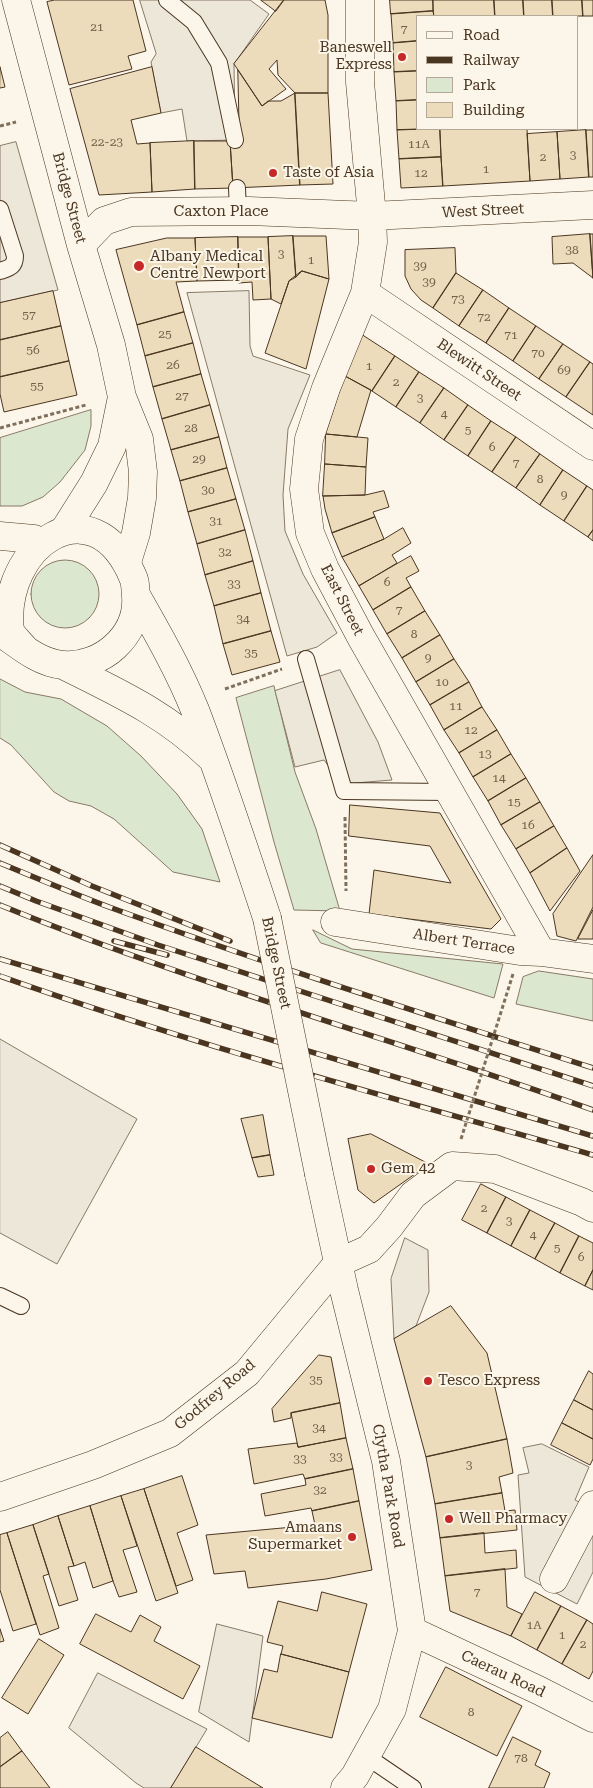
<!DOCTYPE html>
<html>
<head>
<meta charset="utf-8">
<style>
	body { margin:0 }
	#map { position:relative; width:593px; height:1788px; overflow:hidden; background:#fbf6e9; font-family:"Roboto Serif",serif }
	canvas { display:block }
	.legend { position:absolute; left:416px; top:15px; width:162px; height:115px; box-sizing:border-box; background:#fbf6e9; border:1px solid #b4a999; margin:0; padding:6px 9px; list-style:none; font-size:15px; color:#4a3520 }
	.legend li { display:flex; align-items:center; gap:10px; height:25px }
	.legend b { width:25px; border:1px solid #b4a999 }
</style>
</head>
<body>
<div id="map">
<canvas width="593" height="1788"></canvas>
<ul class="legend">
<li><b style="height:6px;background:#fbf6e9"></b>Road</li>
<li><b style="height:6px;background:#4a3520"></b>Railway</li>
<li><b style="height:14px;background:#dce7d0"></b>Park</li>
<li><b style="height:14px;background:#ecdcbc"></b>Building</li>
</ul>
</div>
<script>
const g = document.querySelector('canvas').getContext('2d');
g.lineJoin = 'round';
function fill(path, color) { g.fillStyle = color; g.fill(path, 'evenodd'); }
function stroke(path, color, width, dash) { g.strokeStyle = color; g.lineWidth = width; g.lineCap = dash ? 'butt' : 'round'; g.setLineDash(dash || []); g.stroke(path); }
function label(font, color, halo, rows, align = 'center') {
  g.font = font + ' "Roboto Serif",serif'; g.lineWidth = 4; g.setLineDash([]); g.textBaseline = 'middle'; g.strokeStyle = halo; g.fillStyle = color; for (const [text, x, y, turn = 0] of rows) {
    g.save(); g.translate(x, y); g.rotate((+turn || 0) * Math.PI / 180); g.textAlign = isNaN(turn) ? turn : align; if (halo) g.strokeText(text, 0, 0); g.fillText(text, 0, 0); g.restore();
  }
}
const green = new Path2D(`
	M91 410V426L85 450 60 482 43 497 22 506H0V438Z
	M31 594a34 34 0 1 1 68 0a34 34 0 1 1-68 0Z
	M0 679 25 692 61 699 107 726 141 756 177 794 202 829 220 882 173 872 114 819 91 806 69 801 54 792 11 745 0 738Z
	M274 686 295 772 316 829 340 911 294 910 274 842 236 698Z
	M313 930 352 949 503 964 494 998 321 943Z
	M539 971 593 979V1021L516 1004 523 977Z`);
const parking = new Path2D(`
	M140 0H250L269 14 234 64 235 140 187 141 182 109 161 113 151 62 156 54Z
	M16 142 58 290 0 303V146Z
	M249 291 250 346 253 356 310 375 288 429 283 495 285 531 303 574 337 633 317 647 287 656 187 293Z
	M340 670 378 742 392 780 342 784 324 760 295 767 275 691Z
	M0 1039 137 1119 57 1264 0 1233Z
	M405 1238 428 1250 429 1292 416 1326 394 1339 391 1279Z
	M542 1444 589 1467 575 1500 593 1509V1572L577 1604 525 1577 518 1475 529 1473 523 1448Z
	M217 1624 263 1636 249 1742 199 1712Z
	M98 1673 207 1729 171 1788H144L136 1783 69 1728Z`);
const building = new Path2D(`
	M55 0H133L146 51 128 56 132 69 69 85 47 2Z
	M261 0H284L276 11Z
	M284 0H325L328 15V93H295L278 75 277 60 269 69 286 89 262 106 234 64Z
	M390 0H433V11L391 14Z
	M433 0H494L495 16H434Z
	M494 0H523L524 16H495Z
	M523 0H552L553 16H524Z
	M552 0H582L583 16H553Z
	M582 0H593V16H583Z
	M433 11 434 16H417V41L393 43 391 14Z
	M417 41V71L394 72 393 43Z
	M0 67 5 87 0 88Z
	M152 67 161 113 131 120 137 144 150 143 152 192 99 195 70 89Z
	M238 70 262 106 268 101H281L295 93 300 185 233 188 230 141 239 140Z
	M417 71V100L396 101 394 72Z
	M295 93H328L333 184 300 185Z
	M417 100V129H425L397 130 396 101Z
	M440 129 441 157 399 159 397 130Z
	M440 129H527L530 181 443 186Z
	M586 130 589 177 560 179 557 132Z
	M586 130H593V177H589Z
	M557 132 560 179 530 181 527 134Z
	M194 141 195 189 152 192 150 143Z
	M194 141H230L233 188 195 189Z
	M441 157 443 186 401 188 399 159Z
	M590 234 593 278 573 263 553 264 552 237Z
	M590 234H593V278Z
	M293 236H326L329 279 302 271 296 277Z
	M293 236 296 277 289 281 281 304 271 299 268 237Z
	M238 237H268L271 299 253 300 252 282 239 283Z
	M238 237 239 280 197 281 195 238Z
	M167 238H195L197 281 176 282 184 312 137 325 116 250Z
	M455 248 456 273 433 308 421 300 411 289 405 276V250Z
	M302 271 329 279 306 369 265 353 289 281Z
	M456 273 483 290 459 326 433 308Z
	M483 290 509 308 486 343 459 326Z
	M53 291 61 326 0 340V303Z
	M509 308 536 326 513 361 486 343Z
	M184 312 193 343 145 356 137 325Z
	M61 326 69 361 0 377V340Z
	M536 326 563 344 539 379 513 361Z
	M361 334 395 356 372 391 345 376Z
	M193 343 201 374 153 387 145 356Z
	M563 344 590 362 566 397 539 379Z
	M395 356 419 372 396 407 372 391Z
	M69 361 77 395 4 412 0 394V377Z
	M590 362 593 364V415L566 397Z
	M419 372 444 388 420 423 396 407Z
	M201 374 210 405 162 419 153 387Z
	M345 376 371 390 357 437 326 434Z
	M444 388 468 405 444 440 420 423Z
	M210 405 219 437 171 450 162 419Z
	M468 405 491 421 468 456 444 440Z
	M491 421 516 437 492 472 468 456Z
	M326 434 368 438 366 467 325 464Z
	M219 437 227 468 180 481 171 450Z
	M516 437 540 454 516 488 492 472Z
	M540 454 563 470 540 505 516 488Z
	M325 464 366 467 365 495 323 496Z
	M227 468 236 499 188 512 180 481Z
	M563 470 587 486 564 521 540 505Z
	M587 486 593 490V530L588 537 564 521Z
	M384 491 389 507 373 512 375 517 332 533 325 509 323 496 365 495Z
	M236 499 245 530 197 544 188 512Z
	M375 517 384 539 342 557 332 533Z
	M403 528 411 543 392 555 397 563 359 586 342 557 384 539Z
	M245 530 253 561 205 575 197 544Z
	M593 530V541L588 537Z
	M411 556 419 571 406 578 411 587 373 610 359 586Z
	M253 561 261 593 214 606 205 575Z
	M411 587 425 611 387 634 373 610Z
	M261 593 271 631 223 644 214 606Z
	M425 611 440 635 402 658 387 634Z
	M271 631 280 662 232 675 223 644Z
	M440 635 454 659 416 682 402 658Z
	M454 659 469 682 430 705 416 682Z
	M469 682 482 707 444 730 430 705Z
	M482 707 497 730 459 753 444 730Z
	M497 730 511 754 473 777 459 753Z
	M511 754 526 778 488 801 473 777Z
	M526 778 540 802 501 825 488 801Z
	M540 802 554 826 516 849 501 825Z
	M350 805 440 813 501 919 491 929 369 914 374 870 451 883 430 846 349 836Z
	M554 826 567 848 530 873 516 849Z
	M567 848 580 871 550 911 530 873Z
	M593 855V907L576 941 557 936 553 914Z
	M593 910V939H578Z
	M263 1115 270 1155 252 1158 241 1119Z
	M371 1134 429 1164 374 1203 358 1190 348 1139Z
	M270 1155 274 1175 258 1177 252 1158Z
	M481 1184 506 1197 487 1233 462 1220Z
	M506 1197 530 1210 511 1246 487 1233Z
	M530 1210 555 1223 535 1259 511 1246Z
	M555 1223 579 1236 560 1273 535 1259Z
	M579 1236 593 1243V1270L585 1286 560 1273Z
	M593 1270V1290L585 1286Z
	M451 1306 487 1353 507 1439 426 1457 394 1339Z
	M319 1355 331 1357 340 1403 291 1413V1418L274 1422 272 1409Z
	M589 1371 593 1374V1410L574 1400Z
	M574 1400 593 1410V1439L562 1423Z
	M340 1403 346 1438 298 1447 291 1413Z
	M562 1423 593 1439V1459L590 1465 551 1445Z
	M346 1438 353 1469 305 1479 303 1474 254 1484 248 1449 297 1443 298 1447Z
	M507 1439 513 1473 499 1477 502 1493 435 1504 426 1457Z
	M353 1469 359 1501 312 1511 311 1508 265 1516 261 1494 306 1485 305 1479Z
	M182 1476 198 1525 177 1533 193 1580 176 1586 144 1489Z
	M144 1489 178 1593 156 1601 121 1496Z
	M502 1493 505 1511 515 1510 517 1530 440 1538 435 1504Z
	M121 1496 137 1546 123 1550 137 1592 119 1597 113 1581 90 1506Z
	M359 1501 372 1570 326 1579 248 1588 245 1571 214 1574 206 1535 315 1525 312 1511Z
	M90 1506 113 1581 93 1588 85 1562 74 1566 58 1516Z
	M58 1516 74 1566 68 1567 78 1600 59 1606 33 1525Z
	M33 1525 49 1574 43 1576 59 1628 40 1635 7 1533Z
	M7 1533 36 1624 13 1631 0 1590V1535Z
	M484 1533 485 1553 516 1550 517 1568 445 1576 440 1538Z
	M505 1569 507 1607 522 1614 511 1636 450 1611 445 1576Z
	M322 1592 367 1604 349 1672 281 1654 283 1646 267 1642 278 1601 317 1611Z
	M535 1592 561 1606 537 1650 511 1636Z
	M561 1606 587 1620 562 1664 537 1650Z
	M96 1614 131 1632 140 1615 161 1627 154 1641 200 1666 183 1699 80 1644Z
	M587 1620 593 1624V1671L589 1679 562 1664Z
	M0 1629 4 1641 0 1642Z
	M39 1639 64 1655 28 1714 2 1698Z
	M281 1654 349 1672 332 1738 252 1718 264 1669 277 1672Z
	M446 1667 522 1706 497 1756 420 1717Z
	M8 1732 22 1751 0 1767V1738Z
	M513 1737 541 1751 535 1765 550 1773 544 1788H489Z
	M196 1747 263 1788H171Z
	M22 1751 50 1788H0V1767Z`);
const path = new Path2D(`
	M0 126 16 122
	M0 428 86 405
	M225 689 282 669
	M345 817 346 891`);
const service = new Path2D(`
	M167 0 194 22 219 63 235 140
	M237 188 238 211
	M0 209 15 256C15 267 9 268 0 271
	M306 659 344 791 449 792
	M0 1296 21 1306
	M366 1756 413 1788`);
const minor = new Path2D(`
	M16 0 81 245 111 345 122 397 139 439 143 472 142 498 136 533 127 562
	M360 0V82L372 216 373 242 365 293 326 388 309 439 304 489 310 533 325 569 361 637 541 952
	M81 245 104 221 131 212 249 211 372 216 593 205
	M365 293 593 446
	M65 529 94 483 112 446 122 397
	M335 922 520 951 541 952 593 959
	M338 1263 369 1249 389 1227 413 1195 452 1166 495 1169 582 1202 593 1208
	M554 1579 593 1505`);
const secondary = new Path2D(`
	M0 536 34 539
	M136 595C157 632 179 670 195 710 221 778 244 848 267 918
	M0 632C19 645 39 663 63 665 102 668 139 635 136 596 135 589 136 583 133 577 93 482 0 545 10 631 14 638 20 643 25 649
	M63 665C117 692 166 714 210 757
	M319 1174 344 1290 386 1461 412 1631 392 1709 355 1776 345 1788
	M0 1497 93 1465 170 1433 247 1373 338 1263
	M412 1631 538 1690 593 1718`);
const rail = new Path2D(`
	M0 845 92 886 230 941
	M0 863C36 878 72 893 109 907 268 965 431 1016 593 1068
	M0 886 36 901 158 945 593 1086
	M0 905C194 984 396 1040 593 1110
	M114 941 167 955
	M0 959 593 1136
	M0 976C194 1045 395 1099 593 1155`);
const pathBridge = new Path2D(`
	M461 1139 513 974`);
const secondaryBridge = new Path2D(`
	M267 918 319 1174`);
const markers = [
	[402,57,5,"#c62828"],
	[273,173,5,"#c62828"],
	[139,266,6,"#c62828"],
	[371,1169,5,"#c62828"],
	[428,1381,5,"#c62828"],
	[449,1519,5,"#c62828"],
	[352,1537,5,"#c62828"]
];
const numberNames = [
	["21",97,27],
	["7",404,29],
	["22-23",107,142],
	["11A",419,144],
	["3",573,155],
	["2",543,157],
	["1",486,169],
	["12",421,173],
	["38",572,250],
	["3",281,254],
	["1",311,260],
	["39",420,266],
	["39",429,282],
	["73",458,299],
	["57",29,315],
	["72",484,317],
	["25",165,334],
	["71",511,335],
	["56",33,350],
	["70",538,353],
	["26",173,365],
	["1",369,366],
	["69",564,370],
	["2",396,382],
	["55",37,386],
	["27",182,396],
	["3",420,398],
	["4",444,414],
	["28",191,428],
	["5",468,430],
	["6",492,447],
	["29",199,459],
	["7",516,463],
	["8",540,479],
	["30",208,490],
	["9",564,495],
	["31",216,521],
	["32",225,552],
	["6",387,582],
	["33",234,584],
	["7",399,610],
	["34",243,619],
	["8",414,634],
	["35",251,653],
	["9",428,658],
	["10",442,682],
	["11",456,706],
	["12",471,730],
	["13",485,754],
	["14",499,778],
	["15",514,802],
	["16",528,825],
	["2",484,1208],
	["3",509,1221],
	["4",533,1235],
	["5",557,1248],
	["6",581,1257],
	["35",316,1380],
	["34",319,1428],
	["33",336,1457],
	["33",300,1459],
	["3",469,1465],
	["32",320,1490],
	["7",477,1592],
	["1A",534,1625],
	["1",562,1635],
	["2",583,1644],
	["8",471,1712],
	["78",521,1758]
];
const poiNames = [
	["Baneswell",392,48,"right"],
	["Express",392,65,"right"],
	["Taste of Asia",283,173],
	["Albany Medical",150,257],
	["Centre Newport",150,274],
	["Gem 42",381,1169],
	["Tesco Express",438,1381],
	["Well Pharmacy",459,1519],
	["Amaans",342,1528,"right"],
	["Supermarket",342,1545,"right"]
];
const streetNames = [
	["Bridge Street",69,198,75],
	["West Street",483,211,-3],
	["Caxton Place",221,212],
	["Blewitt Street",479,370,34],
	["East Street",342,600,63],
	["Albert Terrace",464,942,9],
	["Bridge Street",276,963,78],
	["Godfrey Road",215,1395,-40],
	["Clytha Park Road",388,1486,80],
	["Caerau Road",503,1674,25]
];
fill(green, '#dce7d0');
stroke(green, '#887966', 1);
fill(parking, '#ede7d9');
stroke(parking, '#887966', 1);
fill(building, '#ecdcbc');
stroke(building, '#4a3520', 1);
stroke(service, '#4a3520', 18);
stroke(minor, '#4a3520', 29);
stroke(secondary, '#4a3520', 29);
stroke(path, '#7f6f5c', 3, [4, 2.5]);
stroke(service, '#fbf6e9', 16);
stroke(minor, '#fbf6e9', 28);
stroke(secondary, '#fbf6e9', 28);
stroke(rail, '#4a3520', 5.5);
stroke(rail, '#fbf6e9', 4, [11]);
stroke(secondaryBridge, '#4a3520', 29, []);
stroke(pathBridge, '#7f6f5c', 3, [4, 2.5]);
stroke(secondaryBridge, '#fbf6e9', 28);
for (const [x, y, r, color] of markers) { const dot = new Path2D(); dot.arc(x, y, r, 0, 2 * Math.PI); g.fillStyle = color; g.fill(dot); stroke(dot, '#fbf6e9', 2); }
label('12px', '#725f47', null, numberNames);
label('15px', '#4a3520', '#fbf6e9', poiNames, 'left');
label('15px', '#4a3520', '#fbf6e9', streetNames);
</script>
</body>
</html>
